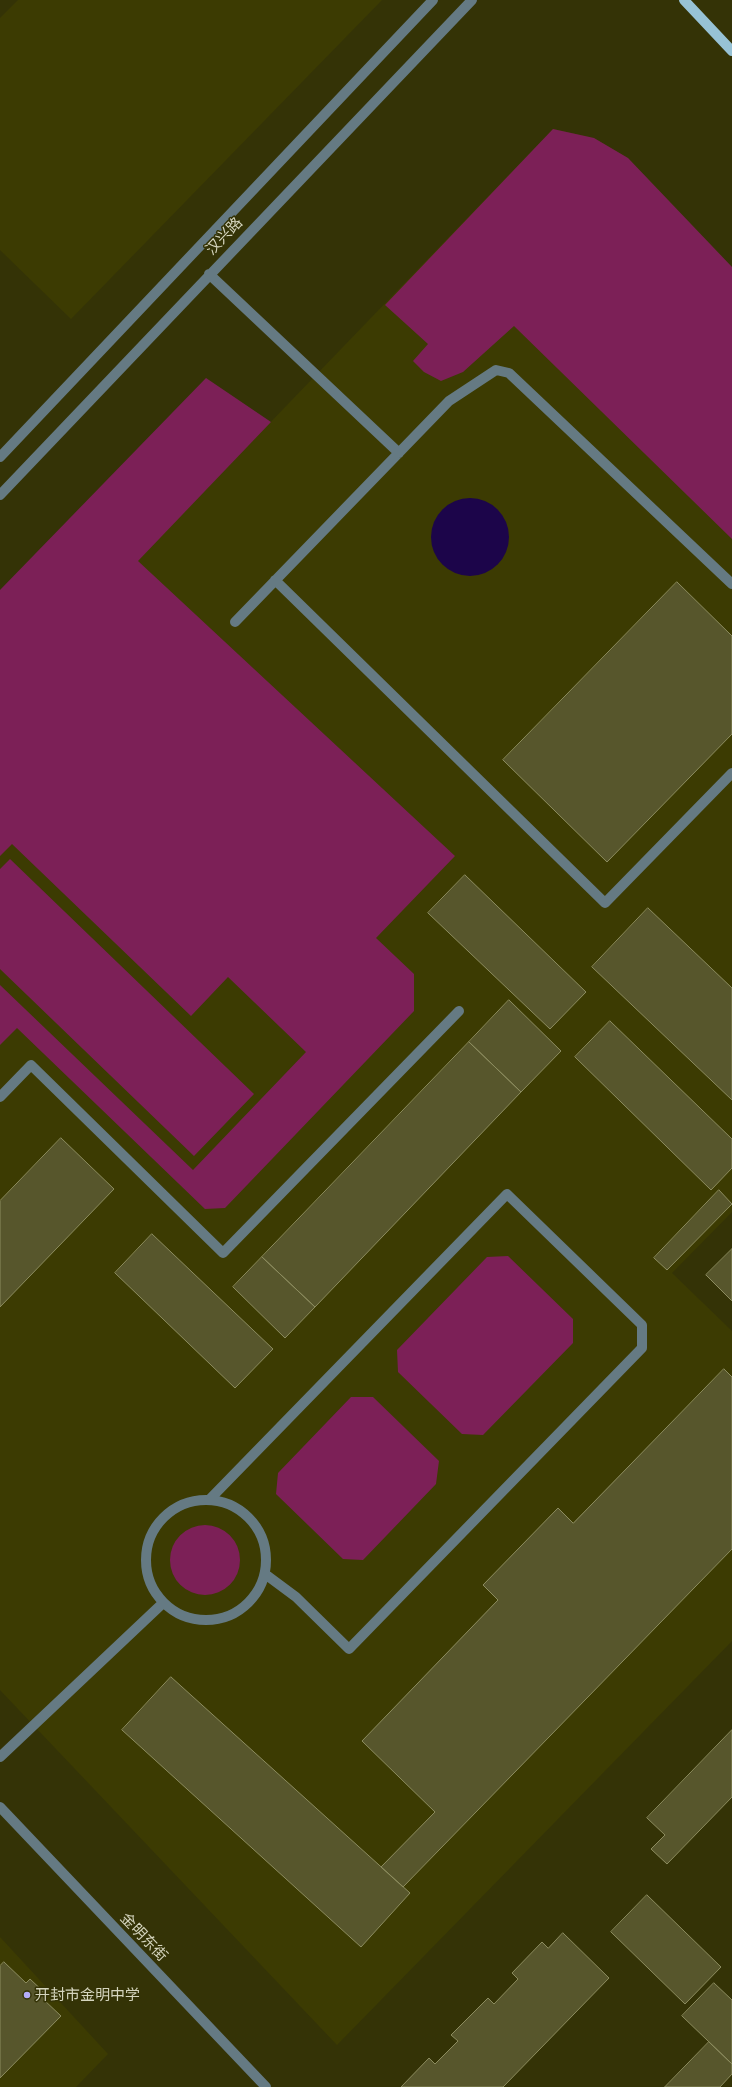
<!DOCTYPE html>
<html>
<head>
<meta charset="utf-8">
<style>
	body { margin:0 }
	canvas { display:block; background:#343306 }
</style>
</head>
<body>
<canvas width="732" height="2087"></canvas>
<script>
const g = document.querySelector('canvas').getContext('2d');
g.lineJoin = 'round';
function fill(path, color) { g.fillStyle = color; g.fill(path, 'evenodd'); }
function stroke(path, color, width, dash) { g.strokeStyle = color; g.lineWidth = width; g.lineCap = dash ? 'butt' : 'round'; g.setLineDash(dash || []); g.stroke(path); }
function label(font, color, halo, rows, align = 'center') {
  g.font = font + ' Commissioner,"Noto Sans SC",sans-serif'; g.lineWidth = 3; g.setLineDash([]); g.textBaseline = 'middle'; g.strokeStyle = halo; g.fillStyle = color; for (const [text, x, y, turn = 0] of rows) {
    g.save(); g.translate(x, y); g.rotate((+turn || 0) * Math.PI / 180); g.textAlign = isNaN(turn) ? turn : align; if (halo) g.strokeText(text, 0, 0); g.fillText(text, 0, 0); g.restore();
  }
}
const built = new Path2D(`
	M18 0H382L71 319 0 250V18Z
	M553 129 594 138 628 158 732 267V1212L672 1273 732 1331V1641L337 2045 0 1690V703Z
	M0 1937 108 2054 76 2087H0Z`);
const green = new Path2D(`
	M553 129 594 138 628 158 732 267V539L514 326 463 372 441 381 424 372 413 361 428 344 385 305Z
	M206 378 271 422 138 561 455 856 376 938 414 974V1011L225 1208 205 1209 17 1028 0 1045V985L193 1170 306 1052 228 977 191 1016 12 844 0 856V590Z
	M10 859 254 1094 194 1156 0 969V869Z
	M508 1256 573 1319V1343L483 1435 462 1434 398 1372 397 1350 487 1257Z
	M351 1397H373L439 1461 436 1484 363 1560 343 1559 276 1494 278 1473Z
	M170 1560a35 35 0 1 1 70 0a35 35 0 1 1-70 0Z`);
const water = new Path2D(`
	M431 537a39 39 0 1 1 78 0a39 39 0 1 1-78 0Z`);
const building = new Path2D(`
	M677 582 732 636V734L607 862 503 760Z
	M465 875 586 992 550 1029 428 913Z
	M648 908 732 988V1100L592 967Z
	M509 1000 561 1051 521 1092 469 1042Z
	M610 1021 732 1139V1168L711 1190 575 1057Z
	M469 1042 521 1092 315 1307 262 1257Z
	M61 1138 114 1189 0 1307V1201Z
	M719 1190 732 1204 667 1270 654 1258Z
	M152 1234 273 1349 235 1388 115 1273Z
	M732 1249V1301L706 1275Z
	M262 1257 315 1307 285 1338 233 1287Z
	M724 1369 732 1377V1549L403 1887 381 1867 435 1812 362 1741 498 1600 483 1585 558 1508 573 1523Z
	M171 1677 410 1893 361 1947 122 1730Z
	M732 1730V1797L667 1864 651 1849 665 1835 647 1818Z
	M647 1895 721 1967 685 2004 611 1932Z
	M563 1933 609 1978 503 2087H401L429 2058 435 2064 458 2041 451 2035 488 1998 494 2004 518 1979 512 1973 542 1942 548 1948Z
	M4 1962 26 1983 30 1979 47 1995 43 1999 61 2016 0 2078V1966Z
	M714 1983 732 2000V2064L682 2016Z
	M709 2042 732 2064V2074L720 2087H665Z`);
const minor = new Path2D(`
	M209 274 399 453
	M0 457 433 0
	M0 495 472 0
	M275 580 605 903 732 773
	M235 622 449 401 496 370 509 373 732 584
	M0 1097 31 1065 223 1253 459 1011
	M146 1560a60 60 0 1 1 120 0a60 60 0 1 1-120 0Z
	M209 1500 507 1194 642 1325V1348L349 1649 296 1597 265 1574
	M0 1757 163 1603
	M0 1807 266 2087`);
const major = new Path2D(`
	M684 0 732 51`);
const markers = [
	[27,1995,4,"#b4acf9"]
];
const streetNames = [
	["汉兴路",224,236,-46],
	["金明东街",144,1937,46]
];
const poiNames = [
	["开封市金明中学",35,1995]
];
fill(built, '#3c3b02');
fill(green, '#7c2057');
fill(water, '#1c054a');
fill(building, '#57562c');
stroke(building, '#8c8c5f', 1);
stroke(minor, '#657a83', 10);
stroke(major, '#97c2d5', 10);
for (const [x, y, r, color] of markers) { const dot = new Path2D(); dot.arc(x, y, r, 0, 2 * Math.PI); g.fillStyle = color; g.fill(dot); stroke(dot, '#343306', 1.5); }
label('15px', '#d5d5be', '#343306', streetNames);
label('15px', '#d5d5be', '#343306', poiNames, 'left');
</script>
</body>
</html>
